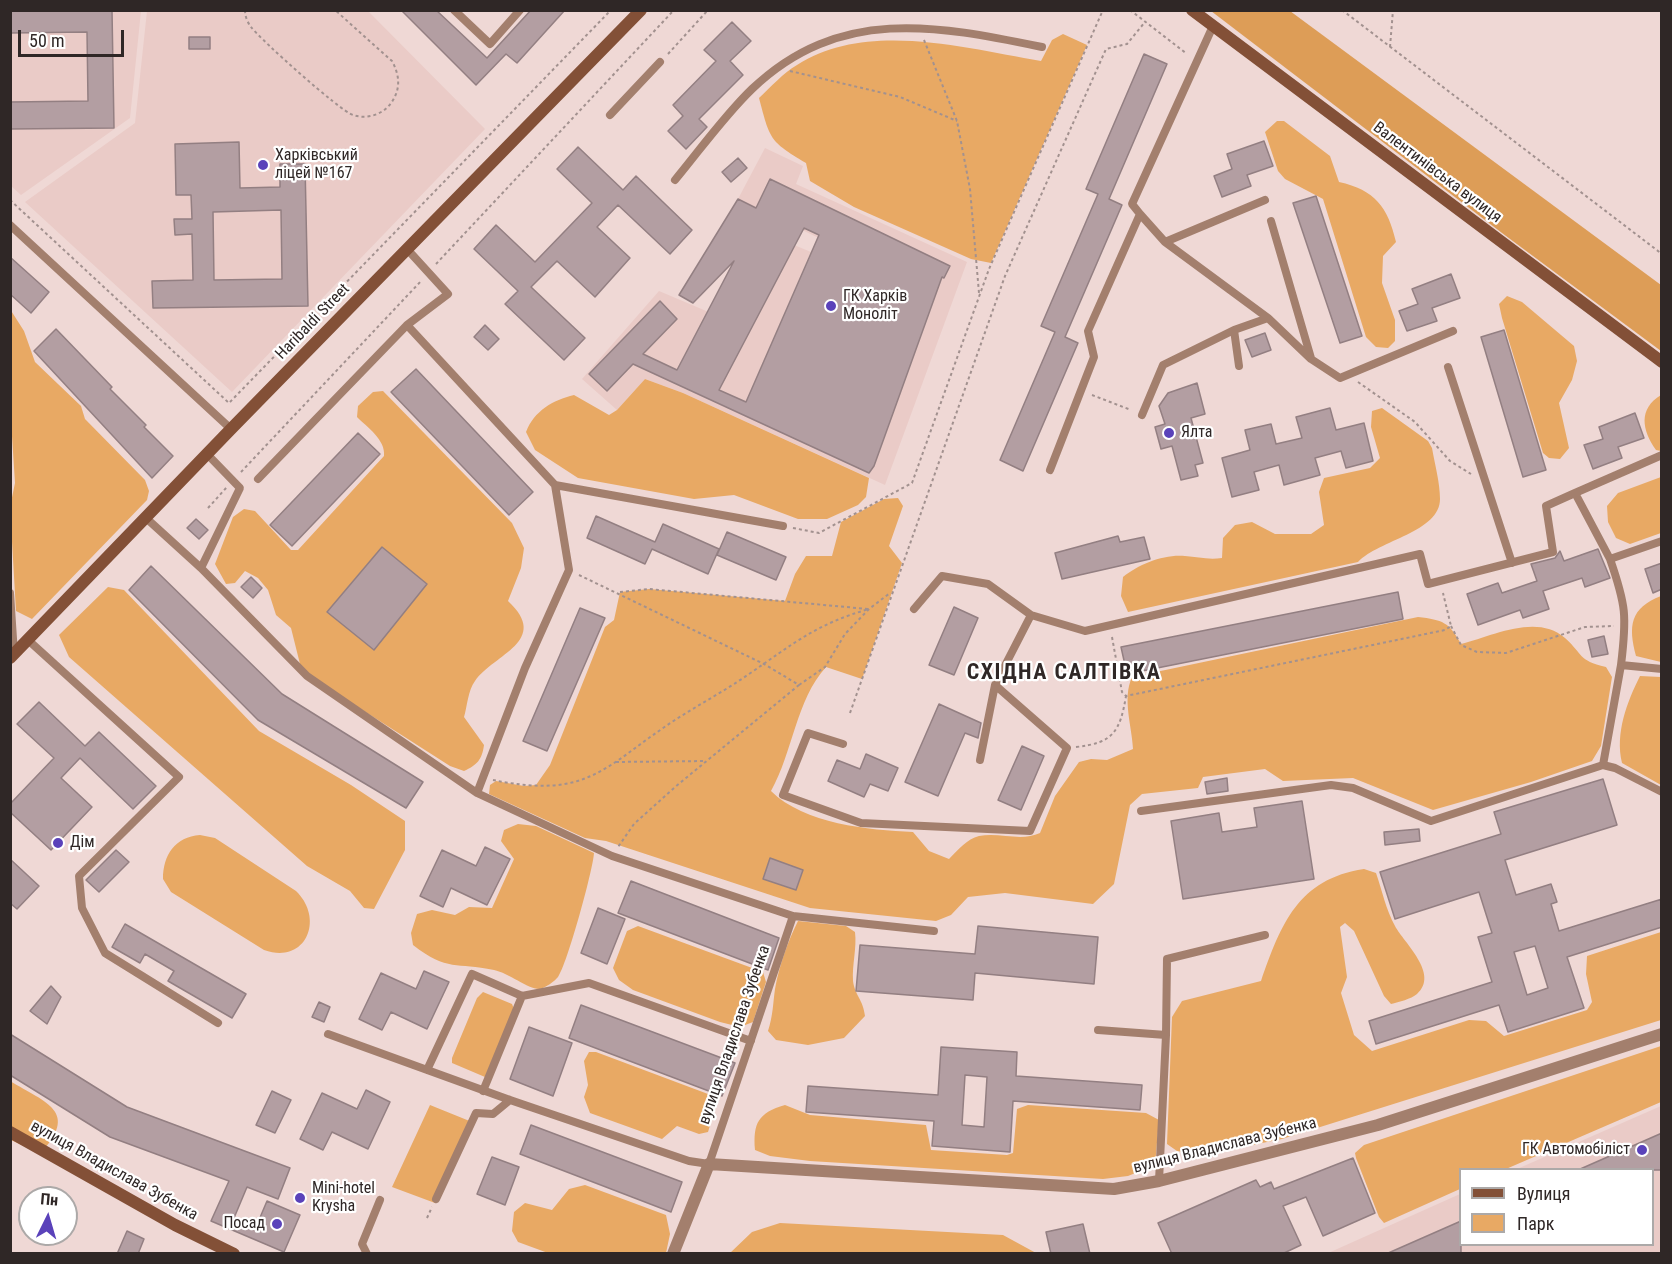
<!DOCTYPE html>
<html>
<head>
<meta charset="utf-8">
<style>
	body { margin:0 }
	#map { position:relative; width:1672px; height:1264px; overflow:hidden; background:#efd8d5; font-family:"Roboto Condensed",sans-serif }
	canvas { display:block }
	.frame { position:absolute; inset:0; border:12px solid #2f2726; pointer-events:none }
	.legend { position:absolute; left:1459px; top:1168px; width:195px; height:78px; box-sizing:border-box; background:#fff; border:2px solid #aca9a8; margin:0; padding:8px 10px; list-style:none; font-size:18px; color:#2f2726 }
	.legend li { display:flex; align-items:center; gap:12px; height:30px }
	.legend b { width:30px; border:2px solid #aca9a8 }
	.north { position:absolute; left:18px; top:1186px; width:60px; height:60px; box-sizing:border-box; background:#fff; border:2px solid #aca9a8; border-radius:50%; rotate:5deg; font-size:16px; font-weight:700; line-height:24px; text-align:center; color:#2f2726 }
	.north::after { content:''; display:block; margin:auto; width:21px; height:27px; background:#5a42ba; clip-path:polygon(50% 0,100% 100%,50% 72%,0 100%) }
	.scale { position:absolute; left:18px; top:30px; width:106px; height:27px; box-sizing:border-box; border:3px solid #2f2726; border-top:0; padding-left:8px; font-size:18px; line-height:21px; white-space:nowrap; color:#2f2726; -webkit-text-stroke:4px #fff; paint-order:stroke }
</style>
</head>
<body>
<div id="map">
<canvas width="1672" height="1264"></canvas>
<div class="frame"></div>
<ul class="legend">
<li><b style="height:8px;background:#835037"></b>Вулиця</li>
<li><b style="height:16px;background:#e8a964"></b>Парк</li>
</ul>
<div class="north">Пн</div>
<div class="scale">50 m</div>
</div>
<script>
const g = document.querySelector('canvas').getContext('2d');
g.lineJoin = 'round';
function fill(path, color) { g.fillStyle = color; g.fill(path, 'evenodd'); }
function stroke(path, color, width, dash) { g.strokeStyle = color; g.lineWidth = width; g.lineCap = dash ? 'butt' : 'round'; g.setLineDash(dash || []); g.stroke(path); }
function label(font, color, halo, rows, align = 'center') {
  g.font = font + ' "Roboto Condensed",sans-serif'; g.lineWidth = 4.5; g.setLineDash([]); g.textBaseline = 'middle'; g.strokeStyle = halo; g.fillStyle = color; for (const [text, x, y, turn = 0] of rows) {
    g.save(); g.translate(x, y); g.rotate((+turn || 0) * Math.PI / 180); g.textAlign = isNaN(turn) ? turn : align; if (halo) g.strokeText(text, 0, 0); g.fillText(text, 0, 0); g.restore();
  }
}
const built = new Path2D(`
	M11 11H141L130 118 21 195 11 186Z
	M147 11H368L485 129 232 392 25 202 135 123Z
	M765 148 803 166 796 184 967 262 885 485 683 393 645 379 617 410 582 379 659 291 718 316 760 231 811 252 750 393 829 426 887 271 738 199Z
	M1661 1106V1253L1326 1254 1460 1194V1244H1652V1170L1517 1169Z`);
const green = new Path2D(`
	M1063 34 1087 45 991 263 971 259 854 207 810 181 806 163C769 141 770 139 759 98 771 87 783 73 797 65 866 20 966 48 1041 61L1052 40Z
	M1277 121H1284L1330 156 1339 182C1375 190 1388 207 1396 242L1383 256 1382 283 1395 320V341L1388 348 1376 347 1366 337 1323 199 1285 179 1278 171 1265 132Z
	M1507 296 1522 302 1574 346 1577 361 1572 380 1559 403 1569 448 1560 459 1549 458 1543 453 1502 318 1499 304Z
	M10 309 24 331 35 362 81 406 85 419 145 480 149 491 147 500 32 619 16 611 10 507 15 483 10 405Z
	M645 379 683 393 869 478 866 497 858 505 827 519H798L734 495 694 499 578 478 535 450 526 432C534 411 553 400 574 395L609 415 617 410Z
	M383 391 512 523 524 548 521 568 508 601C551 641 494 654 475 681 468 690 467 707 464 717L484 745C482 760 477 765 464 771L450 766 314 679 300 664 291 628 276 615 268 590 258 578 245 571 235 583 226 584 215 564 233 517 244 509 255 511 291 550H298L384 456C386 440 367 427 357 417L358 406 373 392Z
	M1661 395 1662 451H1661L1656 450C1642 430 1638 409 1661 395Z
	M1382 408 1428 441 1432 448C1435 465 1440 483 1440 499 1440 532 1379 540 1358 562L1128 612 1121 596 1123 577C1139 564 1164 554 1185 556 1198 557 1208 560 1222 558L1223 538 1235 525 1252 522 1275 534H1311L1324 525 1319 492 1324 478 1370 468 1380 458 1371 427 1372 411Z
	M1661 477V533L1630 544 1616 538 1608 522 1607 506 1618 493Z
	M898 498 903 506 889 546 902 563 862 679 826 667C796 700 793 752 771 791 804 824 869 830 913 832L929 851 949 859C958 850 967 839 979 836 1000 832 1021 842 1040 833L1055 796 1079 762 1091 759 1107 760 1133 749C1132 726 1122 699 1132 677L1418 617C1443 620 1449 622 1461 644 1492 636 1537 613 1565 638 1584 655 1577 660 1606 667L1612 677 1601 746 1592 761 1531 782 1433 810 1353 778 1283 781 1265 769 1203 777 1198 788 1142 794 1130 805 1114 884 1093 904 1005 893 968 897 951 915 936 921 810 908 606 841 585 838 489 794 490 785 496 781 524 786 536 785 550 765 605 627 614 620 620 592 649 589 785 601 795 574 806 556H832L841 522 884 499Z
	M108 587 124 590 259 731 351 785 405 821V850L374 909 364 908 350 891 307 866 69 657 59 635Z
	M1661 596V662L1636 656C1628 626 1630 608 1661 596Z
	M1640 676 1661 677V785L1622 763C1615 733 1627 702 1640 676Z
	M518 824 536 826 594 853C593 870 567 965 558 977 555 981 545 988 540 989 529 990 509 973 494 970 456 962 448 972 413 945L411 933 417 914 432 910 455 915 469 907 492 908 514 859 501 841 504 830Z
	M200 835 215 838 296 891C325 919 306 965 264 950L171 892 163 879C163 855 175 837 200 835Z
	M1364 869 1376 873C1382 890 1386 910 1395 926 1404 943 1440 974 1417 994 1411 999 1399 1002 1391 1004L1384 996 1354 931 1345 923 1340 927 1347 977 1341 993 1354 1035 1372 1051 1469 1020 1486 1021 1504 1036 1587 1010 1592 1002 1586 974 1587 956 1661 932V1020L1282 1139 1202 1155 1177 1151 1167 1144 1172 1017 1182 1001 1261 981C1281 924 1298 879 1364 869Z
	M798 921 846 926 855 932C857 948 852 964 853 981 855 996 863 999 865 1016L844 1038 808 1045 776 1040 768 1031C773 1016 773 1003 775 989 779 966 788 941 798 921Z
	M638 926 763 972 766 982 753 1022 740 1027 720 1022 633 990 619 980 613 968 627 931Z
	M483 992 512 1004 514 1009 485 1077 452 1063V1058L477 998Z
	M1661 1046V1102L1506 1169 1460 1170V1189L1384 1223 1379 1217 1356 1158 1355 1153 1364 1145Z
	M589 1052H596L716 1097 717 1103 708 1132 699 1134 677 1126 662 1139 590 1113 584 1097 588 1085 584 1061Z
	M10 1081C46 1103 80 1111 40 1154L11 1140Z
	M430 1105 472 1122 435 1203 392 1187Z
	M785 1105 810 1115 926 1125 931 1150 1007 1155 1013 1153 1017 1109 1028 1105 1146 1113 1159 1120 1155 1165 1128 1176 1103 1179 810 1161 770 1156 755 1150C753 1123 758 1113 785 1105Z
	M585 1185 666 1215 670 1234 666 1253H548L518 1242 512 1231 514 1212 525 1203 552 1210 569 1189Z
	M780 1223 1003 1235 1036 1253H730L752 1232Z`);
const forest = new Path2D(`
	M1211 11H1290L1661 285V351L1502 233Z`);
const building = new Path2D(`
	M10 10H112L114 128 10 129V102L88 101 87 32 10 33Z
	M401 10H436L487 58 531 10H565L517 63 506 54 476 85Z
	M732 22 751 41 730 61 743 75 699 119 707 127 686 149 668 131 683 116 673 105 716 61 704 50Z
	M189 37H210V49H189Z
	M1144 54 1167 64 1109 199 1122 205 1065 337 1078 343 1023 471 1000 460 1055 332 1041 326 1098 194 1086 189Z
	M1264 141 1273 166 1247 175 1251 186 1222 197 1214 176 1232 169 1227 154Z
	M239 142 240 188 280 187V164H305L308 306 153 308 152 281 193 280 192 234 175 235 174 219H192L191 195H176L175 144ZM281 210 282 279 214 280 213 212Z
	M578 147 623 190 636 176 692 230 670 254 618 205 597 227 630 258 595 297 557 261 531 287 585 338 564 360 505 304 518 291 474 249 496 225 535 262 592 203 557 169Z
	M738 158 747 168 731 182 722 172Z
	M770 179 950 266 944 278 942 277 874 466 869 473 633 364 607 391 589 374 660 301 677 319 643 354 677 370 734 261 693 303 679 295 738 199 756 208ZM804 228 819 235 746 402 719 390Z
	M1316 196 1362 336 1340 343 1293 203Z
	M10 257 49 292 31 313 10 294Z
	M1451 274 1460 298 1432 308 1437 321 1407 331 1399 311 1418 304 1412 289Z
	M485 325 499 339 488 350 474 337Z
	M56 329 112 387 110 389 146 425 144 427 173 456 152 478 34 351Z
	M1504 330 1546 470 1523 477 1481 337Z
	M1265 333 1271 350 1252 357 1245 340Z
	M416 369 533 492 509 515 391 392Z
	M1197 383 1205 414 1191 418 1203 463 1195 465 1198 476 1181 480 1172 446 1161 449 1155 427 1165 424 1159 406 1168 393Z
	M1330 408 1336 430 1364 423 1373 461 1346 468 1341 451 1315 458 1320 475 1284 485 1279 465 1254 472 1259 490 1232 497 1222 458 1250 450 1245 430 1271 424 1276 444 1302 438 1296 417Z
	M1635 413 1644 438 1618 447 1622 458 1593 469 1584 445 1603 439 1599 427Z
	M358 433 380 454 292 546 270 525Z
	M596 516 655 542 663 524 719 549 708 574 652 549 645 564 587 538Z
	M196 519 208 530 199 539 187 528Z
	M727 532 786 557 776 580 717 555Z
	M1118 536 1120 542 1144 537 1150 559 1062 579 1055 553Z
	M382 547 427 584 374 650 327 612Z
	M1598 549 1610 578 1585 587 1582 578 1543 591 1549 609 1523 618 1520 610 1478 625 1467 594 1498 583 1502 593 1537 581 1531 564 1555 558 1560 551 1564 561Z
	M1662 563V589L1653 593 1645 569Z
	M151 566 282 694 423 782 406 808 258 720 129 590Z
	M251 577 262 588 253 598 241 587Z
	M1398 592 1403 619 1127 674 1121 647Z
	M954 607 978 618 954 675 929 665Z
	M580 608 605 618 547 751 523 741Z
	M1604 636 1608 654 1592 657 1588 640Z
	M39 702 85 746 99 732 156 786 133 809 80 758 61 778 92 807 51 850 10 812V804L54 758 17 724Z
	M939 704 981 723 978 738 965 733 938 796 905 782Z
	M1022 746 1044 756 1021 810 998 800Z
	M866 754 898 768 888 791 870 784 864 797 828 781 837 760 860 769Z
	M1227 778 1228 791 1207 794 1205 782Z
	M1603 779 1617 825 1505 860 1516 895 1551 884 1557 902 1551 904 1559 931 1662 899V927L1567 957 1584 1008 1508 1032 1499 1005 1376 1044 1369 1021 1492 982 1478 937 1492 933 1479 892 1395 919 1380 872 1501 834 1494 812ZM1535 946 1548 988 1527 995 1514 952Z
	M1302 801 1314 879 1183 899 1171 821 1219 813 1222 832 1257 827 1254 808Z
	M1419 829 1420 841 1385 845 1384 832Z
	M485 847 510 859 487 905 451 888 443 907 420 896 442 850 476 866Z
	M116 850 129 862 99 892 86 880Z
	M770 858 803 870 796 890 763 879Z
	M10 859 39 886 17 909 10 903Z
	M631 881 779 938 768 970 618 913Z
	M598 908 625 919 607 964 581 953Z
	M125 924 246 994 232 1018 168 981 174 971 145 954 140 963 112 947Z
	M978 926 1098 937 1094 984 975 973 973 1000 856 991 860 945 975 954Z
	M424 971 449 982 427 1029 391 1012 382 1030 359 1019 381 973 416 989Z
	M51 986 61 997 47 1024 30 1011Z
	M319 1002 330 1007 324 1022 312 1017Z
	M581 1005 735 1063 722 1096 569 1038Z
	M529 1027 572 1043 553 1096 510 1079Z
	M10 1034 127 1107 290 1168 278 1199 247 1187 234 1218 256 1227 267 1201 300 1215 284 1252 211 1221 229 1181 110 1137 10 1075Z
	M941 1047 1017 1052 1016 1076 1142 1085 1140 1110 1013 1101 1010 1152 932 1146 934 1121 806 1112 808 1086 938 1095ZM965 1075 987 1077 984 1127 962 1125Z
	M366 1090 390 1102 368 1149 332 1132 323 1150 300 1139 322 1093 357 1109Z
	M272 1091 291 1100 275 1133 256 1125Z
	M531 1125 682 1182 671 1212 520 1154Z
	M1662 1133V1170H1578Z
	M492 1157 519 1167 505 1205 477 1194Z
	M1353 1158 1375 1213 1323 1236 1306 1197 1283 1206 1301 1245 1282 1254H1172L1158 1223 1256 1180 1260 1187 1271 1182 1274 1189Z
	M1461 1221V1254H1386Z
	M1083 1224 1090 1254H1051L1046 1232Z
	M127 1231 144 1239 138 1254H117Z`);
const path = new Path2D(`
	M245 10C245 17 248 23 251 27 261 40 340 111 353 115 368 120 385 114 393 100 401 87 399 74 392 61L335 10
	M1130 10 1187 54
	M1342 10 1662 254
	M924 40 957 121 970 189 979 293
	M1390 47 1393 10
	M668 54 708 10
	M790 71 900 97 957 121
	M10 200 229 403 611 10
	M436 264 674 10
	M1358 382 1415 422 1450 461 1471 474
	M1092 395 1131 410
	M241 472 422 280
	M208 508 227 487
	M793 528 819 533 912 483 989 269 1103 10
	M579 575 764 664 799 685 675 787 634 824 618 847
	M620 592 649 589 868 609
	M1451 626 1461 645 1477 652 1506 653 1585 627 1614 626
	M1112 637 1122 692 1126 696 1445 630 1451 626 1443 593
	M799 685 825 667 845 634 869 609 890 593
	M850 713 1005 276 1106 49 1127 44 1145 22
	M1076 747C1113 743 1120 732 1126 696
	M616 762 706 761
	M493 780C518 785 548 789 574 782 605 774 631 750 656 733 686 711 719 695 749 674 793 644 816 624 869 609
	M427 1218 432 1207`);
const lane = new Path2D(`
	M454 10 490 44 520 10
	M610 115 660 62
	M675 180C700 150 724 116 752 89 839 6 936 25 1042 47
	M1140 214 1165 242 1265 200
	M1271 221 1311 358
	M10 225 231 429
	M1165 242 1268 318 1311 359 1340 378 1453 331
	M407 249 448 294 407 325 555 485 783 526
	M1239 366 1234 330 1268 318
	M1448 367 1512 563
	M1142 415 1163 365 1234 330
	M1050 470 1094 357 1088 331 1140 214 1132 204 1213 26
	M258 479 407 325
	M146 518 201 568 307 676 477 793 612 856 793 916 934 931
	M1610 559 1575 493 1662 455
	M201 568 240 488 207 454
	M10 593 14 654
	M914 609 942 576 988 584 1031 615 1085 631 1420 554 1428 584 1553 552 1546 506 1575 493
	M28 640 179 777 79 876 82 908 105 953 218 1023
	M1621 665C1627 616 1626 605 1610 559L1662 541
	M1662 669 1621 665 1603 765 1615 768 1662 792
	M843 744 808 733 783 795 861 823 1030 831 1067 748 995 685 1031 615
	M980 760 995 685
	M477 793 525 668 569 570 555 485
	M1141 811 1331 785 1353 788 1431 821 1603 765
	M522 996 589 983 751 1041
	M1098 1030 1166 1035 1159 1181
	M328 1034 510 1100 689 1161 709 1164 793 916
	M1166 1035 1167 959 1265 935
	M427 1070 472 974 522 996 483 1091
	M436 1199 476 1113 493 1114 510 1100
	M367 1254 362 1244 380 1200`);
const street = new Path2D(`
	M673 1254 709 1164 1114 1189 1159 1181 1378 1125 1662 1034`);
const secondary = new Path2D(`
	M1192 10 1662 362
	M10 658 231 429 641 10
	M10 1132 175 1225 234 1254`);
const markers = [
	[263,165,6,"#5a42ba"],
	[831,306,6,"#5a42ba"],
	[1169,433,6,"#5a42ba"],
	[58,843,6,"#5a42ba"],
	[1642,1150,6,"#5a42ba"],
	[300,1198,6,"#5a42ba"],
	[277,1224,6,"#5a42ba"]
];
const poiNames = [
	["Харківський",275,156],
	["ліцей №167",275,174],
	["ГК Харків",843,297],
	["Моноліт",843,315],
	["Ялта",1181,433],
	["Дім",70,843],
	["ГК Автомобіліст",1630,1150,"right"],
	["Mini-hotel",312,1189],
	["Krysha",312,1207],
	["Посад",265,1224,"right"]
];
const streetNames = [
	["Валентинівська вулиця",1437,173,37],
	["Haribaldi Street",313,322,-46],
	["вулиця Владислава Зубенка",735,1035,-71],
	["вулиця Владислава Зубенка",1225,1146,-14],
	["вулиця Владислава Зубенка",114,1171,29]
];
const districtNames = [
	["СХІДНА САЛТІВКА",1064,673]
];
fill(built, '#eacbc7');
fill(green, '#e8a964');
fill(forest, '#dd9d57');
fill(building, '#b39ea2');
stroke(building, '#937f82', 1.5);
stroke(path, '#a2918f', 2, [3, 3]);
stroke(lane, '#a37f6d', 8);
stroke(street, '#a37f6d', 12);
stroke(secondary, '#835037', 12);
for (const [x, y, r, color] of markers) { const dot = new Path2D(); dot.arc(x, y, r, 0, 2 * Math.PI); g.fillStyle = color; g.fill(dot); stroke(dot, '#fff', 2); }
label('16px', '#2f2726', '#fff', poiNames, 'left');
label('16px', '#2f2726', '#fff', streetNames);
g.letterSpacing = '1.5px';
label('bold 22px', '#2f2726', '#fff', districtNames);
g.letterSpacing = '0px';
</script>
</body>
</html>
